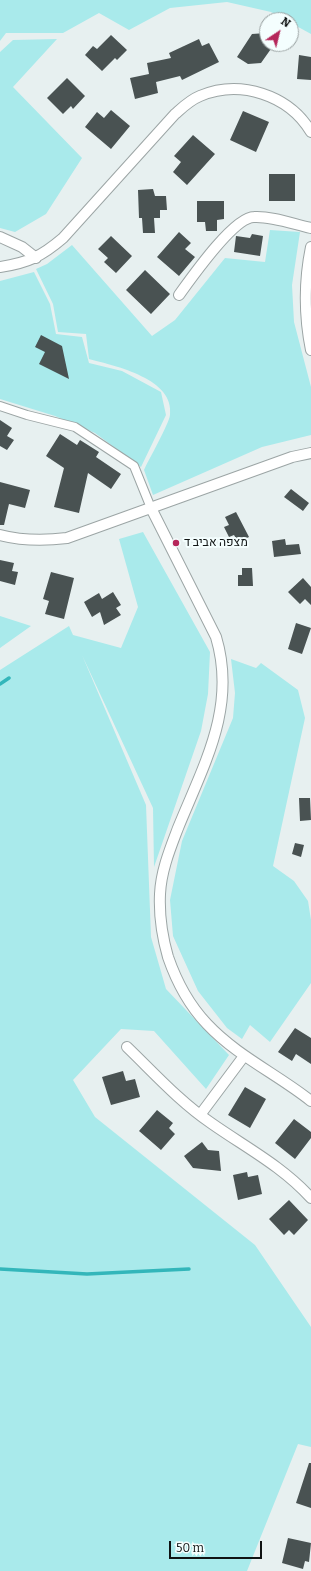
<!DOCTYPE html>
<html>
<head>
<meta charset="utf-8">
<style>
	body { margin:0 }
	#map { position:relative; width:311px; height:1571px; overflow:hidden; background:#e7f0f0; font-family:Bitter,serif }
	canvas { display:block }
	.north { position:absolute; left:259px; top:12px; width:40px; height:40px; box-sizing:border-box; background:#f4fefe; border:1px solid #98a0a0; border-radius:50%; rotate:35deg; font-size:11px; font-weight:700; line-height:16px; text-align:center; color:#0f1313 }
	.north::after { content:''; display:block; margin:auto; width:14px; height:18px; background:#b5275b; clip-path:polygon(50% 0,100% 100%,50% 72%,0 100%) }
	.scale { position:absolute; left:169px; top:1541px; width:93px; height:18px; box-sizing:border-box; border:2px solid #0f1313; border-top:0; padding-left:5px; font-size:12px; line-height:14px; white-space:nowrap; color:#0f1313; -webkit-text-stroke:3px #f4fefe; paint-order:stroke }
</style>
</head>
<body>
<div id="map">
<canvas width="311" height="1571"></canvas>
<div class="north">N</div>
<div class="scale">50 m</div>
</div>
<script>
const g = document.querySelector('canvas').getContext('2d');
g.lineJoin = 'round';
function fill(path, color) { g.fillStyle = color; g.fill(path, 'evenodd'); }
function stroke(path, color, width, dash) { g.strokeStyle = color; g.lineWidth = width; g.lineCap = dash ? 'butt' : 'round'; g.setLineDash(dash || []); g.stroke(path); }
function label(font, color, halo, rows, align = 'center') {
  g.font = font + ' Bitter,Heebo,serif'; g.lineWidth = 4; g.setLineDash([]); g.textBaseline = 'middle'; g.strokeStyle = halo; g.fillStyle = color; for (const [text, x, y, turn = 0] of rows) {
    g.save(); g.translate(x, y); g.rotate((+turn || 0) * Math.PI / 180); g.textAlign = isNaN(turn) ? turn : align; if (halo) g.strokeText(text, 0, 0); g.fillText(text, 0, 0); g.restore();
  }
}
const green = new Path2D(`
	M0 0H311V34L291 23V20H286L271 12 227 2 170 8 129 30 99 13 63 33H6L0 41Z
	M57 39 13 87 82 158 46 214 15 232 0 228V52L13 40Z
	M270 230 300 232 292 285 294 322 311 387V435L262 447 153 495 144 470C149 459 169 424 170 415 175 379 116 366 89 359L86 334 58 332 53 304 36 269 47 264 72 245 152 336 175 320 225 258 265 262Z
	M34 272 50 304 56 334 82 337 89 363 122 371 161 392 166 415 141 467 95 433 55 416 0 399V281Z
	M143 532 210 652 208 694 201 731 154 867 153 808 82 655 146 805 151 937 166 989 229 1055 206 1089 154 1031 121 1029 73 1080 95 1117 255 1245 311 1327V1447L298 1444 247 1571H0V670L69 626 73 635 121 648 138 607 119 539Z
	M0 616 31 626 0 648Z
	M231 659 256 668 261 663 298 690 305 718 273 866 294 881 308 901 311 920V983L270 1042 250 1025 242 1039 227 1028 198 991 173 936 170 900 182 841 233 718 235 693Z`);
const stream = new Path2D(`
	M0 684 9 678
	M0 1269 87 1274 189 1269`);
const building = new Path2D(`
	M266 33 267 44 273 46 261 63 248 64 237 57 252 34Z
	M111 35 127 50 117 60 115 58 102 71 85 55 93 46 97 49Z
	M199 39 202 46 209 43 219 62 182 80 180 76 156 82 158 93 135 99 130 78 149 74 147 63 171 58 169 53Z
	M299 55 311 57V80L297 79Z
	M67 78 85 96 73 109 71 106 63 114 47 98Z
	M111 110 130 126 111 149 85 127 97 112 104 118Z
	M243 111 269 122 256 152 230 140Z
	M193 135 215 154 187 185 173 172 181 162 174 156Z
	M269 174H295V201H269Z
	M153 189 155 196H166L167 210H160V218H154L155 233H143L142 218H139L138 190Z
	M197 201H224V219L217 220V231H206L205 222H197Z
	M179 232 191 243 185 249 195 257 179 276 157 257Z
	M252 234 263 236 260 256 234 252 236 236 250 238Z
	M111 236 132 256 116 273 104 262 108 258 98 249Z
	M145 270 170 294 151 314 126 290Z
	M41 335 62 346 69 379 39 364 45 352 35 347Z
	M0 420 12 428 7 436 14 440 7 450 0 446Z
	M60 434 77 445 80 440 99 452 96 457 121 474 111 489 88 473 79 513 54 507 64 468 46 456Z
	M0 482 30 490 25 508 9 504 4 525H0Z
	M291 489 309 503 303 511 284 497Z
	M236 512 249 537 238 542 234 535 229 537 224 527 229 525 225 517Z
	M285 539 286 545 299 544 301 554 274 557 272 541Z
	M0 560 14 563 12 571 18 572 15 585 0 581Z
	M242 568H252L253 586H238V575H242Z
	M51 572 74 578 64 619 45 614 49 601 43 599Z
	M303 578 311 587V605L305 599 300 604 288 592Z
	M113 592 121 605 116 608 121 615 104 625 100 612 92 617 84 602 99 593 102 599Z
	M296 623 311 628 302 654 288 649Z
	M299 798H310L311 820 300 821Z
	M295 843 304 845 301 857 292 854Z
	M295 1028 311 1038V1064L296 1054 292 1061 278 1052Z
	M123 1071 126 1081 135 1079 140 1097 111 1105 102 1077Z
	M245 1087 266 1099 250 1128 228 1115Z
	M157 1110 173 1123 169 1128 175 1134 161 1150 139 1131Z
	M294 1119 311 1132V1138L295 1159 275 1143Z
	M202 1142 208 1150 219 1151 221 1171 193 1168 184 1156Z
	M247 1172 248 1177 258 1175 262 1194 238 1200 233 1175Z
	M289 1200 308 1220 294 1235 289 1230 284 1235 269 1219Z
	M309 1463H311V1508L296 1503Z
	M288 1538 311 1543 309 1562 305 1561 303 1569 282 1563Z`);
const pedestrian = new Path2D(`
	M0 406 27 415 75 427 134 466 151 508`);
const minor = new Path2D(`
	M0 237 22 247 36 258
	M311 247C304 281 304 315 311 350
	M0 267C28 263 42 256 63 238L175 114C183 107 190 100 200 96 240 79 289 95 311 132
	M179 295C192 277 234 217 254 217 272 216 293 224 311 228
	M151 508 216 637C237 707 204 764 178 828 170 849 161 871 160 894 159 915 162 936 168 957 177 983 188 1004 207 1024 237 1056 277 1074 311 1101
	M0 535C23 541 43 541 67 538L292 457 311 453
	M127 1047C154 1073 180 1102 211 1123 245 1147 282 1166 311 1198
	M200 1115 244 1056`);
const markers = [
	[176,543,4,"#b5275b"]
];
const poiNames = [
	["מצפה אביב ד",184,543]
];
fill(green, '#a9eaeb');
stroke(stream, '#33b6ba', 3.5);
fill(building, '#495252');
stroke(pedestrian, '#9ca5a5', 10);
stroke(minor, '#9ca5a5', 12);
stroke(pedestrian, '#fff', 8);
stroke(minor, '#fff', 10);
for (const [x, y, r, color] of markers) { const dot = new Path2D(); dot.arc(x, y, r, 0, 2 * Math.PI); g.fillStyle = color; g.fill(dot); stroke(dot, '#f4fefe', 1.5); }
label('12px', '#0f1313', '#f4fefe', poiNames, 'left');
</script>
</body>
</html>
